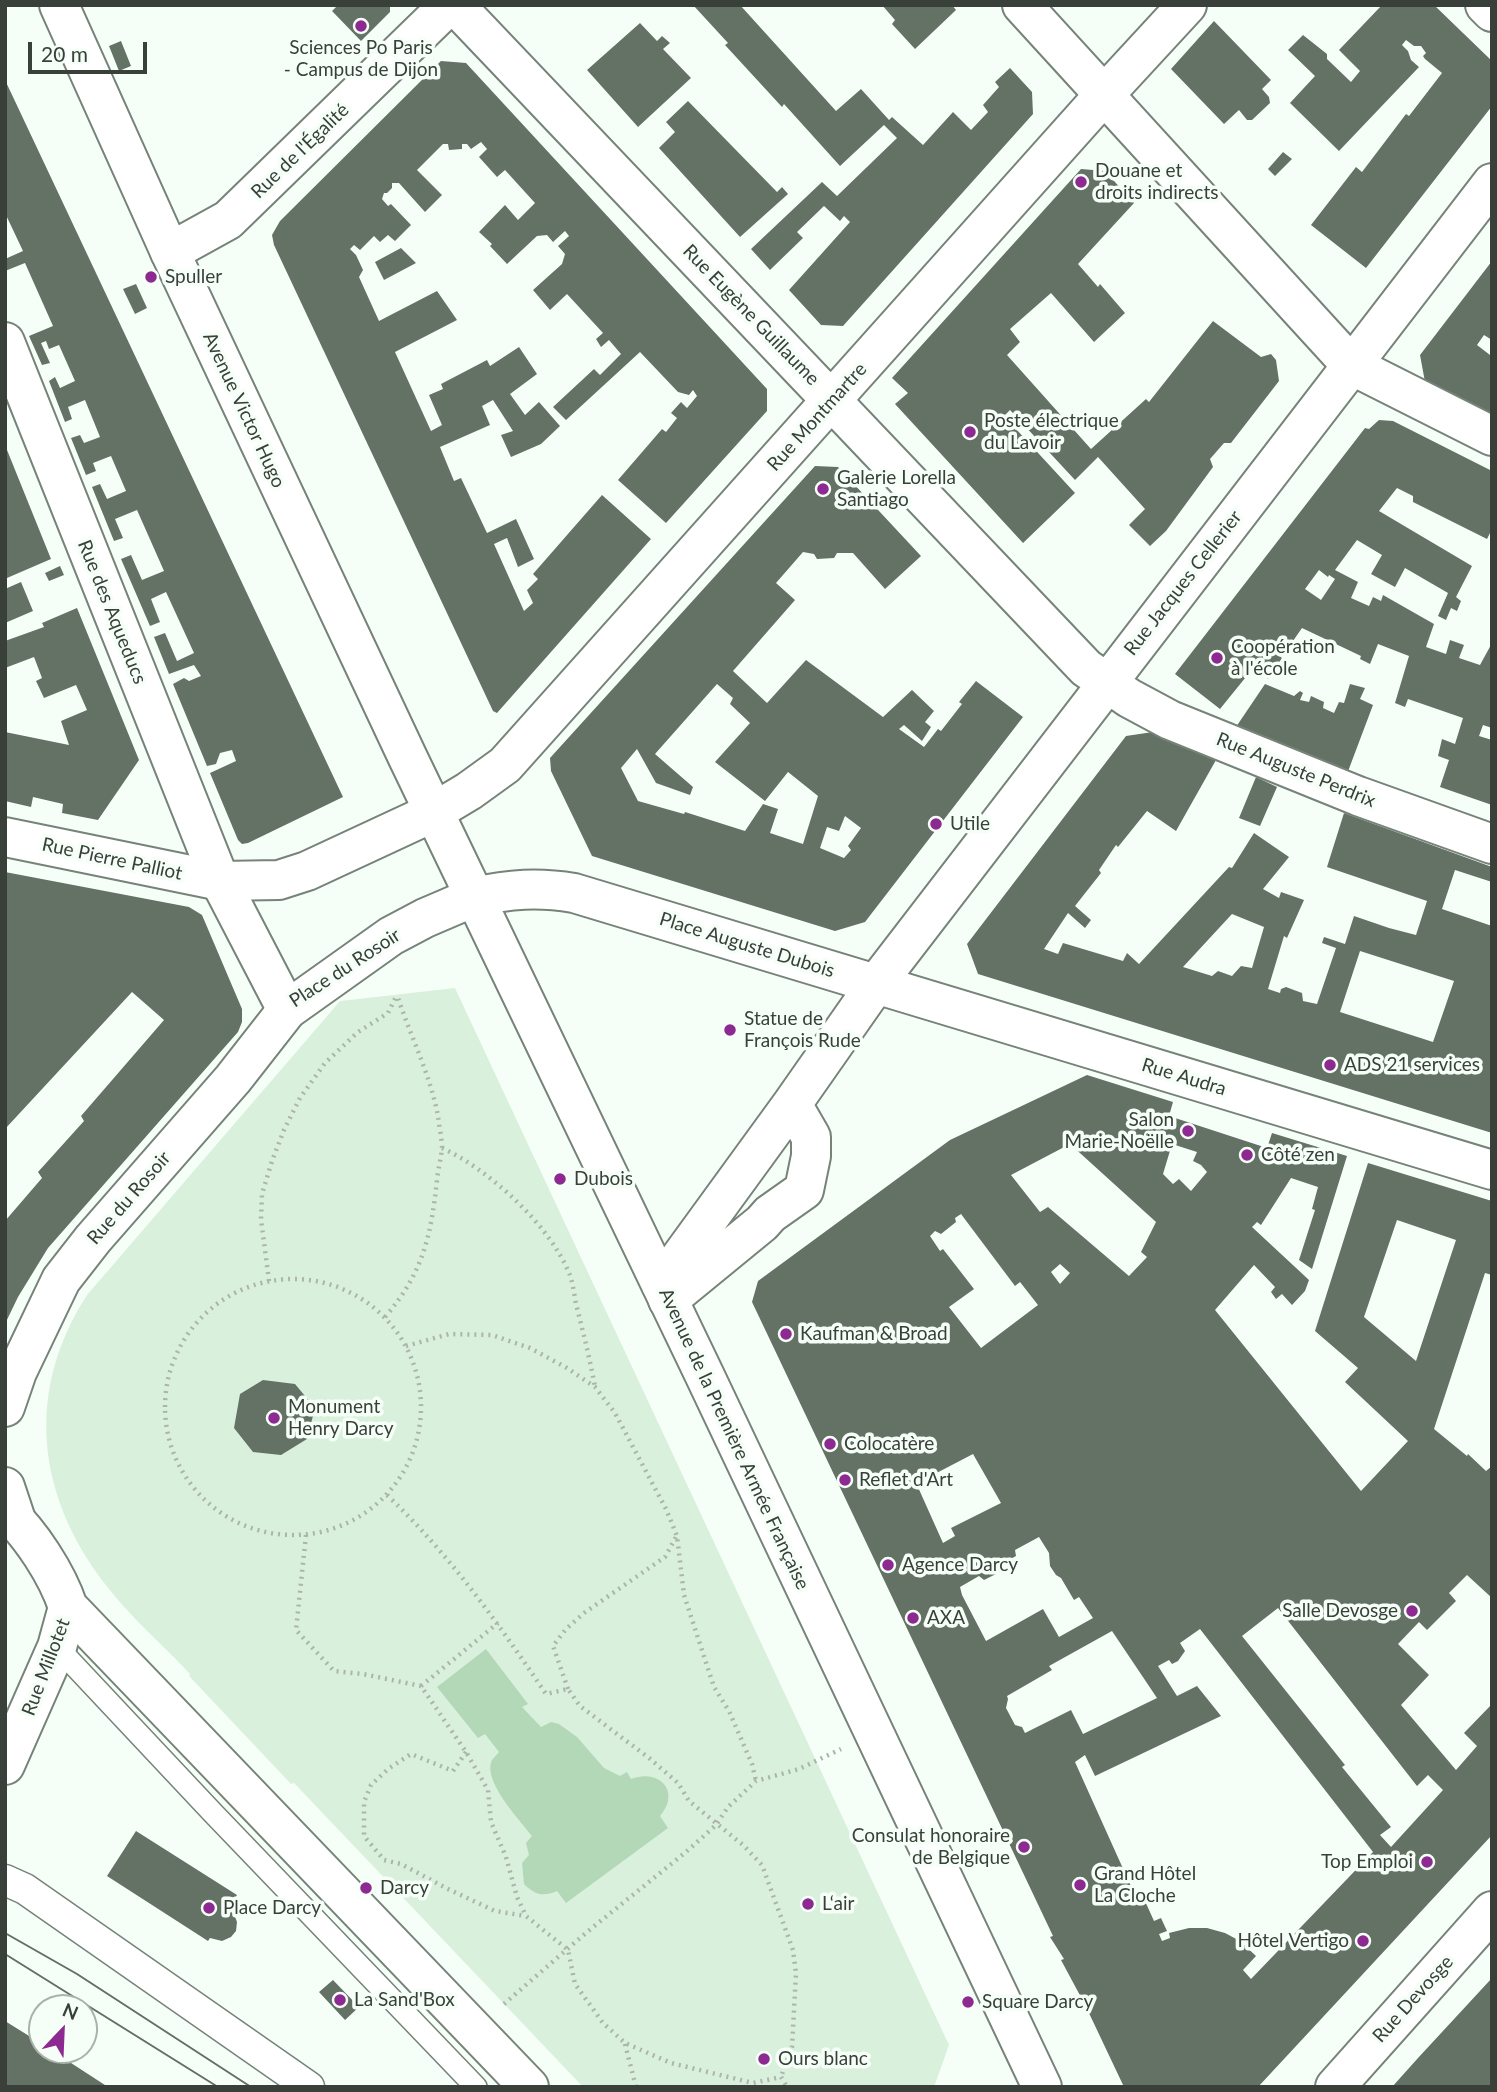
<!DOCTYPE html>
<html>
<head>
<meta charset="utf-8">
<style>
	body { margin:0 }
	#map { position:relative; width:1497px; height:2092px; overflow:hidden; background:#f6fff7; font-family:Lato,sans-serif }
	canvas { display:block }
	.frame { position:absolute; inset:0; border:7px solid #393f39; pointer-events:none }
	.north { position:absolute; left:28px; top:1994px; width:70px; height:70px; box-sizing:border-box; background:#f6fff7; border:2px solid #aab2ab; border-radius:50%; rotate:23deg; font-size:19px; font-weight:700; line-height:28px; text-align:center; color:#393f39 }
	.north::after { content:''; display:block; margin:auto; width:24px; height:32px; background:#8d2a92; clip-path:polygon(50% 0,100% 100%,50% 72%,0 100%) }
	.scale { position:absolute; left:28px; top:42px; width:119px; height:32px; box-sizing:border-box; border:4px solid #393f39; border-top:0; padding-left:9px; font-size:21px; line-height:24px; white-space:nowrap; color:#393f39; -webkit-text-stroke:5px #f6fff7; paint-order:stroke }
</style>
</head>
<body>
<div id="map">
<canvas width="1497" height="2092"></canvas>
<div class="frame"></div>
<div class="north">N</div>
<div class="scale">20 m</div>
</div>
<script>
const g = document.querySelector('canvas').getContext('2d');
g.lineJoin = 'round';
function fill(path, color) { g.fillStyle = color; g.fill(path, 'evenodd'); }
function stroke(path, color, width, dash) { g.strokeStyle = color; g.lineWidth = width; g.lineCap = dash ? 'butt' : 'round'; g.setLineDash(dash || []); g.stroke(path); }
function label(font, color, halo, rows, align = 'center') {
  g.font = font + ' Lato,sans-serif'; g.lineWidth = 7; g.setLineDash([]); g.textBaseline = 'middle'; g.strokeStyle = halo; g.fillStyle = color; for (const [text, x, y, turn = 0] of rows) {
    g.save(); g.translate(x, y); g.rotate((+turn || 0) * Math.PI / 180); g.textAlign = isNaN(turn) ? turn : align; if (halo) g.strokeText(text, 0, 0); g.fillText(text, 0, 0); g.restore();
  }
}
const green = new Path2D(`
	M455 988 949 2045 934 2087H583L294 1783 291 1784 189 1676 190 1674C162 1644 129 1616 105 1584 36 1494 25 1391 87 1295L340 1001Z`);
const water = new Path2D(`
	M486 1649 528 1704 522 1707 541 1727 551 1722 559 1724 577 1737 604 1768 620 1776 627 1772 631 1779C660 1768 681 1792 660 1816L668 1828 566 1903 557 1891C543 1897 535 1895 524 1884L522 1863 529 1855 526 1843 532 1836C520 1820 482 1781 492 1760 494 1757 497 1755 499 1752L485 1734 478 1738 437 1687Z`);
const building = new Path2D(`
	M338 5H390V12L361 41 332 11Z
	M693 5H740L836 111 861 89 889 120 892 117 923 145 953 112 971 130 988 112 983 105 999 87 995 82 1010 68 1032 92 1033 114 843 326 821 325 789 290 850 222 844 216 840 221 824 206 797 232 803 238 770 270 751 249 822 182 837 196 897 138 884 125 840 166 784 104 782 107 725 45 728 43Z
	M882 5H952L956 10 915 49 892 24 895 20Z
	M1382 5H1434L1492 61V106L1366 268 1311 225 1356 167 1362 172 1406 114 1409 116 1442 73 1425 59 1423 56 1426 53 1421 46H1414L1406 40 1402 45 1408 51 1411 60 1419 67 1339 151 1290 103 1315 76 1288 50 1303 35 1327 54V59L1351 82 1360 71 1339 50Z
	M1214 21 1271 80 1262 89 1269 97 1270 103 1252 120H1247L1239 110 1224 124 1171 69Z
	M640 23 657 41 662 36 670 43 663 49 691 78 638 127 587 70Z
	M121 41 131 66 119 71 109 46Z
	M441 61 466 63 767 389V411L666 523 618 480 662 429 666 432 677 418 671 413 681 402 687 408 697 396 693 390 689 395 678 392 640 352 566 420 553 407 594 369 600 375 621 354 609 340 601 347 596 339 603 333 567 294 550 310 533 290 562 264 565 254 558 246 569 236 565 231 553 242 547 235 537 236 507 264 490 246 492 244 479 232 505 205 518 220 535 203 505 170 497 177 479 157 487 149 481 142 471 149 467 144H462V149L449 150 448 144H443L417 170 442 195 425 212 399 183H392V188L387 193H384L382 199 388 206 391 204 411 225 395 241 388 235 380 242 374 236 360 250 354 245 350 249 356 255 363 270 359 277 379 321 437 291 457 320 395 352 431 431 442 425 429 395 443 389 441 384 487 360 490 366 519 347 537 374 510 394 525 415 539 402 560 426 541 444 511 457 501 435 513 431 493 400 482 406 490 425 440 447 454 481 461 478 487 533 516 519 534 559 518 567 507 538 494 544 524 611 533 603 527 590 538 579 533 574 602 495 651 539 497 713 493 711 274 245 272 235 280 221Z
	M5 80 343 797 248 843 242 844 238 840 210 773 236 761 232 750 220 753 216 764 207 766 173 684 184 678 189 681 201 676 194 665 169 674 154 637 165 633 177 661 194 653 166 592 151 599 160 622 150 626 121 559 131 555 142 580 164 571 137 510 115 519 123 538 114 541 92 487 100 484 107 499 126 491 111 456 93 463 96 471 86 475 71 438 80 435 84 443 100 437 85 400 68 407 72 419 65 422 49 381 55 377 60 388 75 381 59 345 49 349 46 341 41 343 50 363 42 365 29 336 53 326 25 263 5 271V259L23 251 5 213Z
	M688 101 777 192 782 187 788 194 740 237 659 148 675 132 666 122Z
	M1283 152 1292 159 1275 176 1268 169Z
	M1081 169 1105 171 1134 203 1078 264 1098 287 1100 284 1125 313 1094 342 1051 293 1010 329 1020 342 1007 355 1091 449 1146 399 1149 402 1213 321 1261 357 1271 354 1276 360 1279 381 1231 443H1224L1210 459 1213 467 1166 531 1150 546 1129 525 1145 509 1098 457 1075 480 1010 410 1004 416 1075 493 1023 543 895 404 908 393 892 378Z
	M401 248 416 263 384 280 375 262Z
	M1492 261V340L1484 335 1477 345 1490 355 1492 352V414L1425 382 1420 355Z
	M136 284 147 308 135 314 123 289Z
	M1379 420 1393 421 1492 471V529L1487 539 1413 502V496L1397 488 1379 511 1472 566 1456 597 1461 601 1457 611 1451 608 1446 620 1438 616 1448 593 1405 568 1395 587 1371 574 1382 555 1357 540 1335 570 1358 582 1351 598 1369 606 1373 597 1381 601 1383 595 1434 624 1426 647 1446 654 1450 640 1464 645 1459 658 1480 665 1492 643V728L1483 725 1479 736 1492 740V805L1440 787 1449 760 1438 756 1442 739 1455 744 1463 718 1408 699 1405 707 1395 703 1409 656 1378 644 1370 664 1360 659 1361 656 1302 628 1286 651 1276 645 1272 650 1282 658 1268 679 1254 667 1220 709 1175 674 1365 428 1369 429ZM1319 570 1328 577 1329 575 1335 579 1321 600 1305 589Z
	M5 445 51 559 7 578 5 573Z
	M815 466 838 467 921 556 885 589 853 553H837L834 558 817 559 814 554 803 552 776 583 795 600 733 671 767 703 806 660 883 717 912 690 934 711 925 722 931 727 922 741 904 725 899 729 924 747 938 729 941 731 962 704 959 702 976 681 1023 717 865 922 835 931 592 856 551 771 550 758ZM717 684 733 698 730 704 750 723 715 762 765 801 788 772 818 796 803 844 770 833 778 809 763 804 745 831 685 812 684 814 638 801 621 768 637 749 656 783 690 795 693 787 655 754ZM845 816 861 828 848 846 851 850 844 858 820 848 827 827 839 831Z
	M60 566 64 575 49 581 45 573Z
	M21 582 33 611 5 623V589Z
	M77 608 139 760 98 820 62 813 63 804 33 797 31 807 5 801V732L69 745 61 721 87 710 76 685 44 698 36 681 42 678 34 657 5 668V641L44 627 42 623Z
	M1265 684 1294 696 1300 691 1303 693 1300 700 1309 702 1311 696 1324 702 1323 708 1334 713 1339 702 1344 703 1350 684 1365 688 1360 699 1373 705 1347 774 1236 727Z
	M1153 732 1216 760 1176 831 1147 811 1118 847 1116 845 1099 870 1101 873 1075 906 1091 920 1085 928 1068 913 1044 949 1058 954 1063 943 1123 961 1127 953 1139 964 1229 867 1232 868 1254 833 1289 857 1263 889 1279 898 1281 892 1304 900 1287 938 1284 936 1268 989 1280 993 1281 989 1286 987 1302 993 1303 1001 1317 1004 1336 948 1322 943 1324 937 1345 944 1354 916 1389 928 1416 935 1427 901 1327 867 1344 813 1492 867V882L1455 870 1442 909 1492 926V1133L978 974 967 944 1126 736ZM1232 914 1264 927 1252 968 1241 966 1232 976 1218 971 1212 976 1183 967ZM1360 951 1454 981 1433 1042 1340 1012Z
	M1256 777 1277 787 1260 826 1239 818Z
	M5 872 189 907 202 915 242 1009V1022L238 1032 48 1248 18 1297 5 1324V1221L42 1178 38 1172 84 1121 81 1116 164 1020 132 992 5 1129Z
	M1087 1075 1173 1102 1169 1116 1267 1148 1272 1133 1347 1156 1312 1269 1299 1260 1315 1210 1312 1209 1318 1187 1291 1178 1261 1225 1257 1222 1252 1227 1309 1280 1305 1291 1292 1305 1282 1294 1276 1299 1271 1292 1275 1287 1254 1265 1215 1310 1361 1491 1408 1441 1345 1382 1358 1368 1315 1331 1368 1163 1492 1201V1275L1485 1273 1434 1429 1467 1456 1468 1454 1486 1471 1492 1466V1598L1467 1575 1449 1593 1456 1601 1427 1630 1419 1622 1398 1644 1429 1675 1401 1705 1456 1770 1477 1746 1464 1733 1492 1704V1835L1258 2087H1124L1088 2011 1086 2012 1081 2003 1083 2001 1061 1960 1064 1959 1050 1937 1053 1936 752 1302 758 1281 950 1140ZM1070 1144 1156 1222 1141 1252 1147 1257 1129 1276 1048 1207 1040 1212 1011 1175ZM1172 1144 1197 1152 1193 1161 1201 1165 1207 1172 1191 1191 1179 1179 1173 1184 1163 1174ZM961 1214 1015 1286 1020 1282 1038 1305 981 1348 949 1307 974 1289 943 1249 940 1251 930 1236 935 1231 941 1234 956 1222 955 1218ZM1397 1220 1456 1240 1416 1361 1364 1317ZM1060 1264 1070 1273 1060 1284 1051 1272ZM973 1454 1001 1503 951 1528 955 1536 943 1543 913 1476 923 1472 927 1478ZM1039 1537 1049 1553 1050 1566 1056 1575 1061 1578 1074 1600 1079 1597 1093 1618 1059 1637 1043 1609 986 1641 962 1595 960 1587 979 1576 984 1580 998 1573V1566L1016 1556 1015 1550ZM1278 1608 1417 1786 1428 1775 1443 1790 1391 1847 1380 1835 1391 1827 1342 1767 1345 1765 1242 1636ZM1200 1629 1373 1852 1251 1979 1243 1970 1256 1956 1240 1941 1225 1933 1207 1928H1189L1169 1933 1170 1938 1162 1941 1159 1934 1167 1931 1161 1918 1154 1921 1140 1890 1134 1893 1075 1762 1085 1755 1095 1776 1221 1716 1197 1686 1177 1696 1158 1666 1169 1660 1172 1664 1178 1661 1185 1651 1180 1643ZM1112 1631 1157 1698 1083 1734 1071 1710 1025 1733 1022 1727 1015 1725 1006 1708 1008 1699 1007 1696 1052 1670 1049 1666Z
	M263 1380 295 1384 315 1408 307 1439 281 1455 253 1452 234 1428 240 1394Z
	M136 1831 237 1895 228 1909 234 1914 237 1922 236 1931 231 1937 222 1941 210 1938 208 1941 107 1876Z
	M1492 1978V2087H1392L1418 2058Z
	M333 1980 359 2007 345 2020 319 1992Z
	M5 2021 42 2044V2050H51L108 2087H5Z`);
const path = new Path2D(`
	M442 1148C488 1169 549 1224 569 1273 573 1282 574 1294 576 1304 583 1332 590 1359 595 1387
	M165 1407a128 128 0 1 1 256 0a128 128 0 1 1-256 0Z
	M269 1281 261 1219 262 1194 272 1161 284 1130 300 1098 325 1063 358 1032 388 1013 397 995
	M385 1317C423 1273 431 1236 437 1180 438 1169 441 1159 442 1148 442 1138 439 1126 438 1116 430 1074 410 1035 397 995
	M406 1346 449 1334 492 1335 530 1348 567 1368 595 1387 615 1413 666 1509 677 1536 684 1595 714 1687 729 1711 752 1764 756 1781
	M387 1495C450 1555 498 1623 546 1694L568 1689 580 1706 649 1758 678 1783 689 1801 743 1845 762 1865 793 1950 796 1973 792 2047 781 2077
	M306 1535 296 1630 334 1671 363 1674 421 1686 466 1752 488 1790 491 1822 506 1857 517 1897 526 1916 568 1950 575 1984 603 2023 625 2043 671 2063 753 2083 781 2077
	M421 1686 498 1623
	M568 1689 553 1646 566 1629 584 1613 665 1557 676 1537
	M466 1752 453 1771 411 1754 388 1769 371 1785 364 1802V1836L384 1860 401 1864 448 1889 495 1911 526 1916
	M504 2004 587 1932 686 1852 716 1825 728 1807 756 1781 799 1769 841 1749
	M625 2044 636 2087
	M781 2077 787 2087`);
const service = new Path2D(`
	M57 1647 212 1812 476 2087`);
const pedestrian = new Path2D(`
	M5 1880 25 1889 309 2087`);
const minor = new Path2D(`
	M455 5 1086 668 1129 698 1170 720 1358 796 1492 844
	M1022 5 1351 365 1492 436
	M1485 5 1492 12
	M170 252 228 220 449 5
	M5 342 220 881 287 1010
	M434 812 469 791 505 765 1104 95 1187 5
	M661 1284 792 1104 876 984 1492 183
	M668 1300 762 1223 770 1214 804 1190 811 1156V1137L792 1104`);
const tertiary = new Path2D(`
	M5 837 220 881 279 880 307 871 434 812
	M5 1407 17 1372 61 1280 93 1239 233 1079 287 1010 391 936 425 918 474 897
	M5 1487 16 1520
	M5 1765 57 1647 68 1607`);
const secondary = new Path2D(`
	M59 5 170 252 408 758 704 1374 1042 2087
	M474 897C510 889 538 887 574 893L1492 1170
	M5 1510C31 1534 57 1574 68 1607L529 2087
	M1335 2087 1492 1911`);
const tram = new Path2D(`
	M5 1933 77 1974 251 2087
	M5 1954 218 2087`);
const markers = [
	[361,26,7,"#8d2a92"],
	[1081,182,7,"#8d2a92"],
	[151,277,7,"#8d2a92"],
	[970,432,7,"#8d2a92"],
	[823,489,7,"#8d2a92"],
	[1217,658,7,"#8d2a92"],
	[936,824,7,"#8d2a92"],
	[730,1030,7,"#8d2a92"],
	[1330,1065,7,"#8d2a92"],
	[1188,1131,7,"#8d2a92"],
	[1247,1155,7,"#8d2a92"],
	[560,1179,7,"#8d2a92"],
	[786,1334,7,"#8d2a92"],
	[274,1418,7,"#8d2a92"],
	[830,1444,7,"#8d2a92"],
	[845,1480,7,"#8d2a92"],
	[888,1565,7,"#8d2a92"],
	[1412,1611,7,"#8d2a92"],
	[913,1618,7,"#8d2a92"],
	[1024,1847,7,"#8d2a92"],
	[1427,1862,7,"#8d2a92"],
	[1080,1885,7,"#8d2a92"],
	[366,1888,7,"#8d2a92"],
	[808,1904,7,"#8d2a92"],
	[209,1908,7,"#8d2a92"],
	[1363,1941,7,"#8d2a92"],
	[340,2000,7,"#8d2a92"],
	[968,2002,7,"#8d2a92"],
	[764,2059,7,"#8d2a92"]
];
const poiNames = [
	["Sciences Po Paris",361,48,"center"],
	["- Campus de Dijon",361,70,"center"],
	["Douane et",1095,171],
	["droits indirects",1095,193],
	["Spuller",165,277],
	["Poste électrique",984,421],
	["du Lavoir",984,443],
	["Galerie Lorella",837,478],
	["Santiago",837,500],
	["Coopération",1231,647],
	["à l'école",1231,669],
	["Utile",950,824],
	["Statue de",744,1019],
	["François Rude",744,1041],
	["ADS 21 services",1344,1065],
	["Salon",1174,1120,"right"],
	["Marie-Noëlle",1174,1142,"right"],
	["Côté zen",1261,1155],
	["Dubois",574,1179],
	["Kaufman & Broad",800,1334],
	["Monument",288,1407],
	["Henry Darcy",288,1429],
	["Colocatère",844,1444],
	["Reflet d'Art",859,1480],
	["Agence Darcy",902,1565],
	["Salle Devosge",1398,1611,"right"],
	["AXA",927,1618],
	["Consulat honoraire",1010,1836,"right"],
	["de Belgique",1010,1858,"right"],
	["Top Emploi",1413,1862,"right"],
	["Grand Hôtel",1094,1874],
	["La Cloche",1094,1896],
	["Darcy",380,1888],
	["L‘air",822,1904],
	["Place Darcy",223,1908],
	["Hôtel Vertigo",1349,1941,"right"],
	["La Sand'Box",354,2000],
	["Square Darcy",982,2002],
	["Ours blanc",778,2059]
];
const streetNames = [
	["Rue de l'Égalité",300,151,-44],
	["Rue Eugène Guillaume",751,315,46],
	["Avenue Victor Hugo",244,410,65],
	["Rue Montmartre",817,417,-48],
	["Rue Jacques Cellerier",1183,583,-52],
	["Rue des Aqueducs",112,612,68],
	["Rue Auguste Perdrix",1296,770,22],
	["Rue Pierre Palliot",112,859,12],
	["Place Auguste Dubois",747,945,17],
	["Place du Rosoir",345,968,-33],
	["Rue Audra",1184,1077,17],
	["Rue du Rosoir",129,1198,-49],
	["Avenue de la Première Armée Française",734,1439,65],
	["Rue Millotet",46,1667,-69],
	["Rue Devosge",1413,1999,-48]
];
fill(green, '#d9f1dc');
fill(water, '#b3d8b8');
fill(building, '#647165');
stroke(service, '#768378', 24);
stroke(pedestrian, '#768378', 33);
stroke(minor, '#768378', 42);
stroke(tertiary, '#768378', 42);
stroke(secondary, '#768378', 42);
stroke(path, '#acb4ac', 4.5, [2, 5]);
stroke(service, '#fff', 21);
stroke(pedestrian, '#fff', 30);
stroke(minor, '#fff', 38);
stroke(tertiary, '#fff', 38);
stroke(secondary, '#fff', 38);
stroke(tram, '#666d67', 2);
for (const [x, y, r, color] of markers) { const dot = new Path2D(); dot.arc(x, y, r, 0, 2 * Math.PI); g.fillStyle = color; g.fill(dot); stroke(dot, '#f6fff7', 2.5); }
label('19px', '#393f39', '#f6fff7', poiNames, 'left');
label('19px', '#393f39', '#f6fff7', streetNames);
</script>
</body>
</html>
